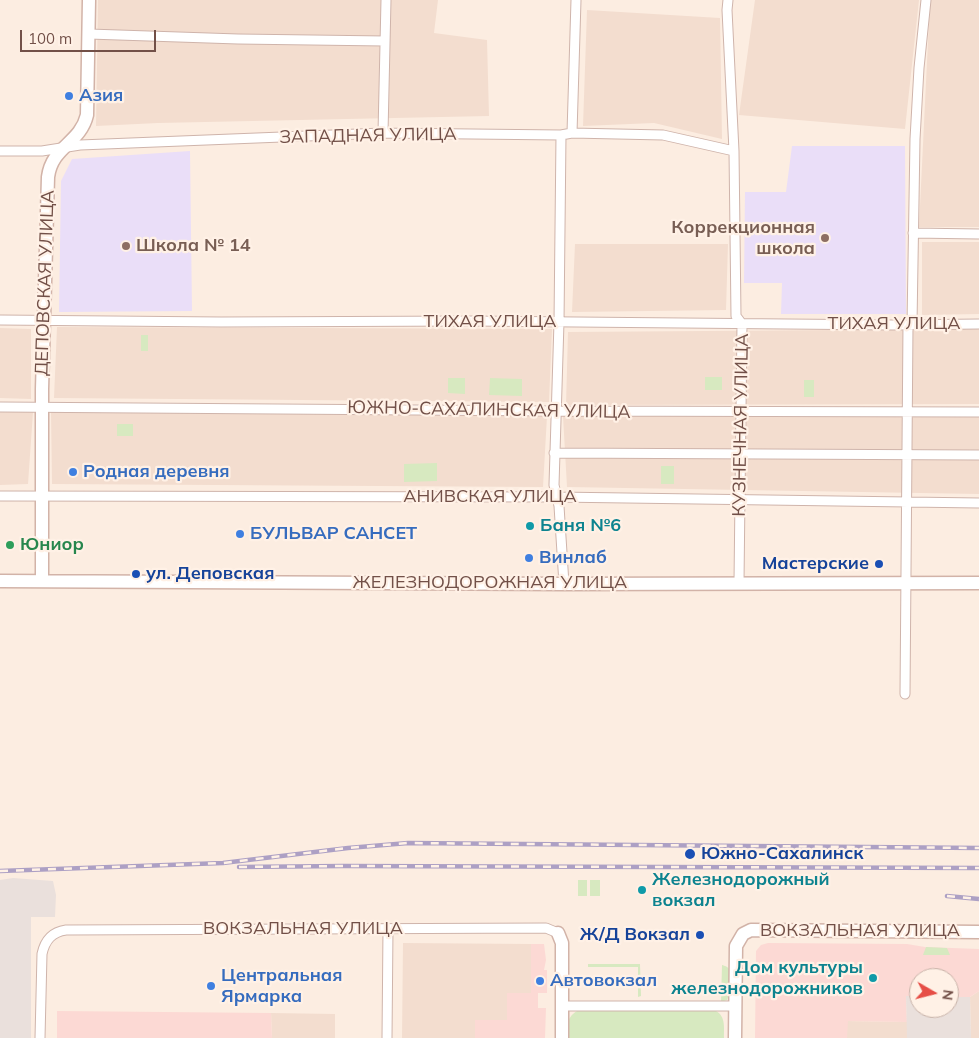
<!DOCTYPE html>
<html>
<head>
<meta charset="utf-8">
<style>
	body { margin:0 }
	#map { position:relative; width:979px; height:1038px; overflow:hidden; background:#fcede1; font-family:Mulish,sans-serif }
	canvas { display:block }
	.north { position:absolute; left:909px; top:968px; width:50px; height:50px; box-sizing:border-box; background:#fff1e6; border:1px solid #c7b1a7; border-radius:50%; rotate:98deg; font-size:14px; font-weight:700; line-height:20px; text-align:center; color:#725048 }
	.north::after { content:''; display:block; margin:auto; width:18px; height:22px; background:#e64e46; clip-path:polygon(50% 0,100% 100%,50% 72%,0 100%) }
	.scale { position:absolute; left:20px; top:30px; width:136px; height:22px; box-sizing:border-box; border:2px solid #725048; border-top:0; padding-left:6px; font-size:15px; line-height:18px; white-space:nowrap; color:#725048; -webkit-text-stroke:4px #fff1e6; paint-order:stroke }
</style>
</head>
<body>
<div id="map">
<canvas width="979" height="1038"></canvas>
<div class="north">N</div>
<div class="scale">100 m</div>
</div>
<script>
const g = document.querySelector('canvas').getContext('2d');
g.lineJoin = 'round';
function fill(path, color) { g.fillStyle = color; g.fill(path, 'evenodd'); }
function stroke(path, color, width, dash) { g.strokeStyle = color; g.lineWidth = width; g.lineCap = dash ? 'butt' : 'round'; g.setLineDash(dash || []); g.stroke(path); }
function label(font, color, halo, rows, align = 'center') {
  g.font = font + ' Mulish,sans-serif'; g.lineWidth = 4.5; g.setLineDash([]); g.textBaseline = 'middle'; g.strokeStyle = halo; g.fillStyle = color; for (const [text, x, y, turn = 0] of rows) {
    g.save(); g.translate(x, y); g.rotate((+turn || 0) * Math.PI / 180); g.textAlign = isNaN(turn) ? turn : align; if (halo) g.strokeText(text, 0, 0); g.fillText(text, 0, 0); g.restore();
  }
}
const residential = new Path2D(`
	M98 0H438L434 33 487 40 489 116 158 123 96 126Z
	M755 0H919L905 129 739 115Z
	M930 0H979V227H919Z
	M587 10 720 18 722 139 654 123 583 126Z
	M922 242H979V314L922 315Z
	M575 244H728L726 310 572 312Z
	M57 327 552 329 549 402 54 398Z
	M0 328 31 329V399L0 398Z
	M979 329V404L566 405 568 332Z
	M0 412H33L28 484 0 485Z
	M51 412 547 416 543 487 52 484Z
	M563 416H979V494L567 487Z
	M403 943 531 944V993L507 1021 476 1020 475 1038H402Z
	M979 991V1038H971L970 997Z
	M271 1013 335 1014V1038H272Z
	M847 1021 907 1022V1038H847Z`);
const commercial = new Path2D(`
	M768 943 907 944 925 947 979 949V991L970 997H949V978H919V996H906L907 1022 848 1021 847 1038H755L756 951 761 945Z
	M531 944H544L546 960 544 970H547V993H538V1008H546L545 1038H475V1020H507V993H531Z
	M57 1011 271 1013 272 1038H57Z`);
const industrial = new Path2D(`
	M13 878 53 881 56 895 55 917H31V1038H0V880Z
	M906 996H919V1008H949V997H970L971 1038H907Z`);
const education = new Path2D(`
	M792 146H905L906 314H781L782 283H744L745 192H786Z
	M190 151 192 311 59 312 61 181 72 159Z`);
const green = new Path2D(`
	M141 335H148V351H141Z
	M705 377H722V390H705Z
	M448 378H465V394L448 393Z
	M490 378 522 379V396L489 395Z
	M804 380H814V397H804Z
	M117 424H133V436H117Z
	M437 463V481L404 482V464Z
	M661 466H674V484H661Z
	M578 880H587V896H578Z
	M590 880H600V896H590Z
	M926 947 947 948 950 955H923Z
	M588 964H640L641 996 638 997V967H588Z
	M722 965C725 966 727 966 729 969 731 975 730 995 727 1000L721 1002Z
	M710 1008C726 1014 724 1023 724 1038H567C567 1024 567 1014 582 1009Z`);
const street = new Path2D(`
	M728 0 727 10 734 151 736 316 742 324 739 582
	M89 34 238 39 385 41
	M383 133 386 0
	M572 133 576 0
	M561 135 559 322 554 485 559 506 564 584
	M0 151H42L80 145 383 133 561 135 572 133 663 135 734 151
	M913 233 979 234
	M0 320 221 322 471 321 893 325 979 324
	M912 324 915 139 919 68 926 0
	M0 407 555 411 979 412
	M554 453 979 455
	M0 496 556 497 979 503
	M905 694 908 325
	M562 1006H735
	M40 1038 42 954C45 940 52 932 66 930L546 928 558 933
	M387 1038 388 929`);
const secondary = new Path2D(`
	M0 581 564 584 979 583
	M42 581V389L48 177C52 146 80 144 87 115L89 0
	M558 933 562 943V1038
	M735 1038 736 946 743 934 751 930 979 932`);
const rail = new Path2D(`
	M239 867 343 866 979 868
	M0 871 223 863 348 848 408 843 979 848
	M947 896 979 899`);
const markers = [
	[69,96,5,"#3f7fe0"],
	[825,238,5,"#8d6e63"],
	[126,246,5,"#8d6e63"],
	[73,472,5,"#3f7fe0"],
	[530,526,5,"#0f9aa8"],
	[240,534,5,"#3f7fe0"],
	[10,545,5,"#2e9e5b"],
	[529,558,5,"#3f7fe0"],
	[879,564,5,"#1a4fb4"],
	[136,574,5,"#1a4fb4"],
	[690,854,6,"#1a4fb4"],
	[642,890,5,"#0f9aa8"],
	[700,935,5,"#1a4fb4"],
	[873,978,5,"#0f9aa8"],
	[540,981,5,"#3f7fe0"],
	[211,986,5,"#3f7fe0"]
];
const shopNames = [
	["Азия",79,96],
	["Родная деревня",83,472],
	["БУЛЬВАР САНСЕТ",250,534],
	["Винлаб",539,558],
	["Центральная",221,976],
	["Ярмарка",221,997],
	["Автовокзал",550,981]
];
const streetNames = [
	["ЗАПАДНАЯ УЛИЦА",368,136,-1],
	["ДЕПОВСКАЯ УЛИЦА",45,283,-88],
	["ТИХАЯ УЛИЦА",490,322],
	["ТИХАЯ УЛИЦА",894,324],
	["ЮЖНО-САХАЛИНСКАЯ УЛИЦА",489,410,1],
	["КУЗНЕЧНАЯ УЛИЦА",741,425,-89],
	["АНИВСКАЯ УЛИЦА",490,497],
	["ЖЕЛЕЗНОДОРОЖНАЯ УЛИЦА",490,583],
	["ВОКЗАЛЬНАЯ УЛИЦА",303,929],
	["ВОКЗАЛЬНАЯ УЛИЦА",860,931]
];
const educationNames = [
	["Коррекционная",815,228],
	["школа",815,249],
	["Школа № 14",136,246,"left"]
];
const cultureNames = [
	["Баня №6",540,526],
	["Железнодорожный",652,880],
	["вокзал",652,901],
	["Дом культуры",863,968,"right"],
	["железнодорожников",863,989,"right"]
];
const leisureNames = [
	["Юниор",20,545]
];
const transitNames = [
	["Мастерские",869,564],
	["ул. Деповская",146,574,"left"],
	["Южно-Сахалинск",701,854,"left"],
	["Ж/Д Вокзал",690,935]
];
fill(residential, '#f3ddcf');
fill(commercial, '#fcd9d4');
fill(industrial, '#eae0dc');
fill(education, '#eadef8');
fill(green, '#d7e9c0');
stroke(street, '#cfb4ab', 11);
stroke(secondary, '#d2b3a8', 15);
stroke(street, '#fff', 9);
stroke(secondary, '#fff', 12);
stroke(rail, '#ada0c4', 4.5);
stroke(rail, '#fff1e6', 2.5, [8]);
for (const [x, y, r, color] of markers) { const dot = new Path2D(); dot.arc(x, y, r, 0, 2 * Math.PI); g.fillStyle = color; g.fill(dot); stroke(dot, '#fff1e6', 2); }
label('bold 18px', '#366cbe', '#fff1e6', shopNames, 'left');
label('18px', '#725048', '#fff1e6', streetNames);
label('bold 18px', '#785e54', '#fff1e6', educationNames, 'right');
label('bold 18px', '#0d838f', '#fff1e6', cultureNames, 'left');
label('bold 18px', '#27864d', '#fff1e6', leisureNames, 'left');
label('bold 18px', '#164399', '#fff1e6', transitNames, 'right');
</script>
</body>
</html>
